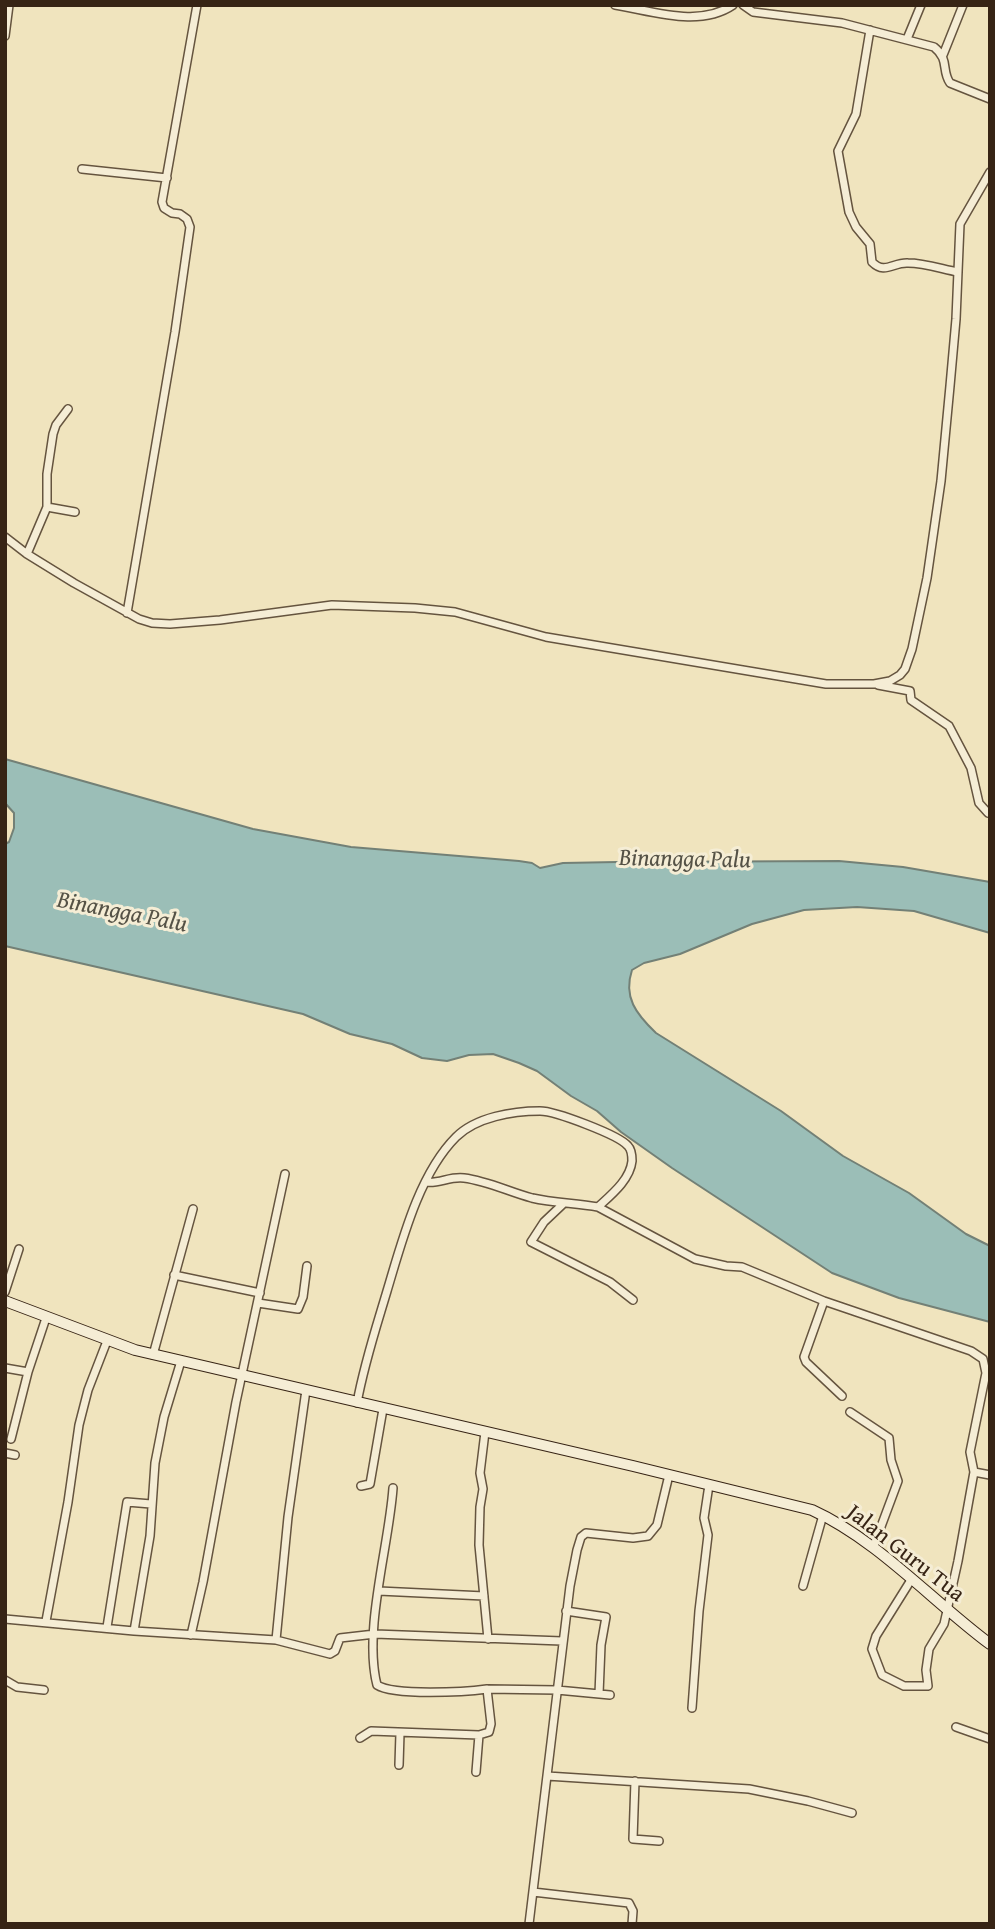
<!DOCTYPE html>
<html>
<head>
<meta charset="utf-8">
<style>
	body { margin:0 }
	#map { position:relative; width:995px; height:1929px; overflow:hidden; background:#f0e4be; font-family:"Gentium Book Plus",serif }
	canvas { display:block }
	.frame { position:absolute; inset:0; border:7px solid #372415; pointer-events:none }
</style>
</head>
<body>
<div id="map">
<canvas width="995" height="1929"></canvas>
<div class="frame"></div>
</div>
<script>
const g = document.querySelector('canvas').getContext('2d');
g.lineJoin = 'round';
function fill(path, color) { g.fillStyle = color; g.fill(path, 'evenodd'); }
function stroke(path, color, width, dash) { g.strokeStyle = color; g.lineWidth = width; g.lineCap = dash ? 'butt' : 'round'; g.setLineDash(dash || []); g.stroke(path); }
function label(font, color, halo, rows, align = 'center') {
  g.font = font + ' "Gentium Book Plus",serif'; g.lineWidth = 6; g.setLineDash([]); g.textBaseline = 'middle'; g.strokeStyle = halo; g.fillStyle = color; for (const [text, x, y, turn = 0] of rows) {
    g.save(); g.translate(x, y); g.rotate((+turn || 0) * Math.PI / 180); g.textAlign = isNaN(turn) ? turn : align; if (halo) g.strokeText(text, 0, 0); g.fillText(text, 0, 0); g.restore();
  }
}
const water = new Path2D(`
	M5 759 253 829 351 847 519 861 532 863 540 868 563 863 617 862 839 861 903 867 990 882V933L914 911 857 907 804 910 752 924 680 954 644 963 632 970C623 997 636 1014 656 1033L781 1111 843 1156 909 1193 966 1234 990 1246V1322L899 1298 832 1273 672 1168 621 1132 597 1111 571 1096 537 1071 519 1063 493 1054 469 1055 447 1061 422 1058 392 1044 350 1034 303 1014 5 946V844L9 842 14 828V813L5 803Z`);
const street = new Path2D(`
	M615 5C653 11 699 28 733 5
	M743 5 753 12 842 23 934 47C950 60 941 70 950 83L990 99
	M870 30 856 114 838 151 849 212 856 227 870 244 872 262C885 275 893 262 908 263 924 263 942 269 958 272
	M5 36 9 5
	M907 39 921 5
	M943 55 963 5
	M82 169 167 178
	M47 507 75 512
	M5 537 27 554 74 583 139 619 152 623 170 624 220 620 332 605 415 608 455 612 546 637 826 684H874L890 681 900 675 905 669 912 649 927 578 941 481 950 386 956 319 960 224 990 172
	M27 554 47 507V474L53 434 56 425 68 409
	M127 613 175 332 190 227 187 219 180 214 172 213 164 208 162 202 197 5
	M878 685 910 691 911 700 949 726 971 768 979 803 988 813
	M563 1204 544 1222 531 1242 610 1282 633 1300
	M598 1207 695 1259 726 1266 742 1267 824 1301 971 1351 983 1359 986 1373 970 1452 974 1472 958 1561 944 1624 929 1649 926 1670 928 1686H904L882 1675 872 1649 876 1636 911 1580
	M174 1275 260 1293
	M5 1292 19 1249
	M824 1301 804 1357 806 1362 842 1396
	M258 1303 298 1309 303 1297 307 1266
	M153 1355 193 1209
	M5 1368 28 1372
	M357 1403C364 1364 376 1328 387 1291 402 1241 419 1174 456 1137 476 1117 513 1111 540 1111 555 1111 619 1135 628 1146 631 1149 632 1156 632 1161 630 1180 611 1195 598 1207 576 1203 554 1203 532 1198 509 1192 488 1181 464 1178 450 1176 439 1184 426 1182
	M850 1412 889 1438 891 1460 898 1481 873 1548
	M485 1432 480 1473 483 1489 480 1507 479 1545 488 1639
	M11 1439 28 1372 46 1318
	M5 1453 15 1455
	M974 1472 990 1475
	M361 1486 370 1484 383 1409
	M393 1488C389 1546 363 1630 377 1685 394 1696 465 1692 487 1689
	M803 1586 823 1515
	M379 1591 484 1596
	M566 1611 606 1617 601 1645 599 1694
	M5 1619 134 1631 276 1640 330 1654 335 1651 340 1638 375 1634 562 1641
	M46 1621 68 1502 79 1425 88 1390 107 1341
	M107 1627 127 1502 151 1504
	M134 1631 150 1536 155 1463 164 1417 181 1361
	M191 1635 203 1582 236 1402 285 1174
	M276 1640 288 1517 306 1390
	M5 1680 17 1687 44 1690
	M692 1708 699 1611 708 1535 704 1518 709 1485
	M956 1727 990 1739
	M360 1738 371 1731 479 1735 489 1732 491 1724 487 1689 557 1690 610 1695
	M399 1765 400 1733
	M476 1772 479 1735
	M547 1776 749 1789 808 1801 852 1813
	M635 1781 633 1839 659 1841
	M533 1892 629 1903 633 1911 632 1924
	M529 1924 570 1586 577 1550 581 1537 586 1533 633 1538 648 1536 657 1525 669 1475`);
const secondary = new Path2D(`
	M5 1301 135 1350 633 1466 812 1510C878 1540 932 1601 990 1644`);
const streetNames = [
	["Jalan Guru Tua",905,1554,38]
];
const waterNames = [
	["Binangga Palu",685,860,1],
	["Binangga Palu",122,913,11]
];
fill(water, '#9bbeb7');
stroke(water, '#738076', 2);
stroke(street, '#65543f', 10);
stroke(secondary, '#372415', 12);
stroke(street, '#f5edd5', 7);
stroke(secondary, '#f5edd5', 10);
label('23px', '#372415', '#f5edd5', streetNames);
label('italic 24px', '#555246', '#f5edd5', waterNames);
</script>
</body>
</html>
